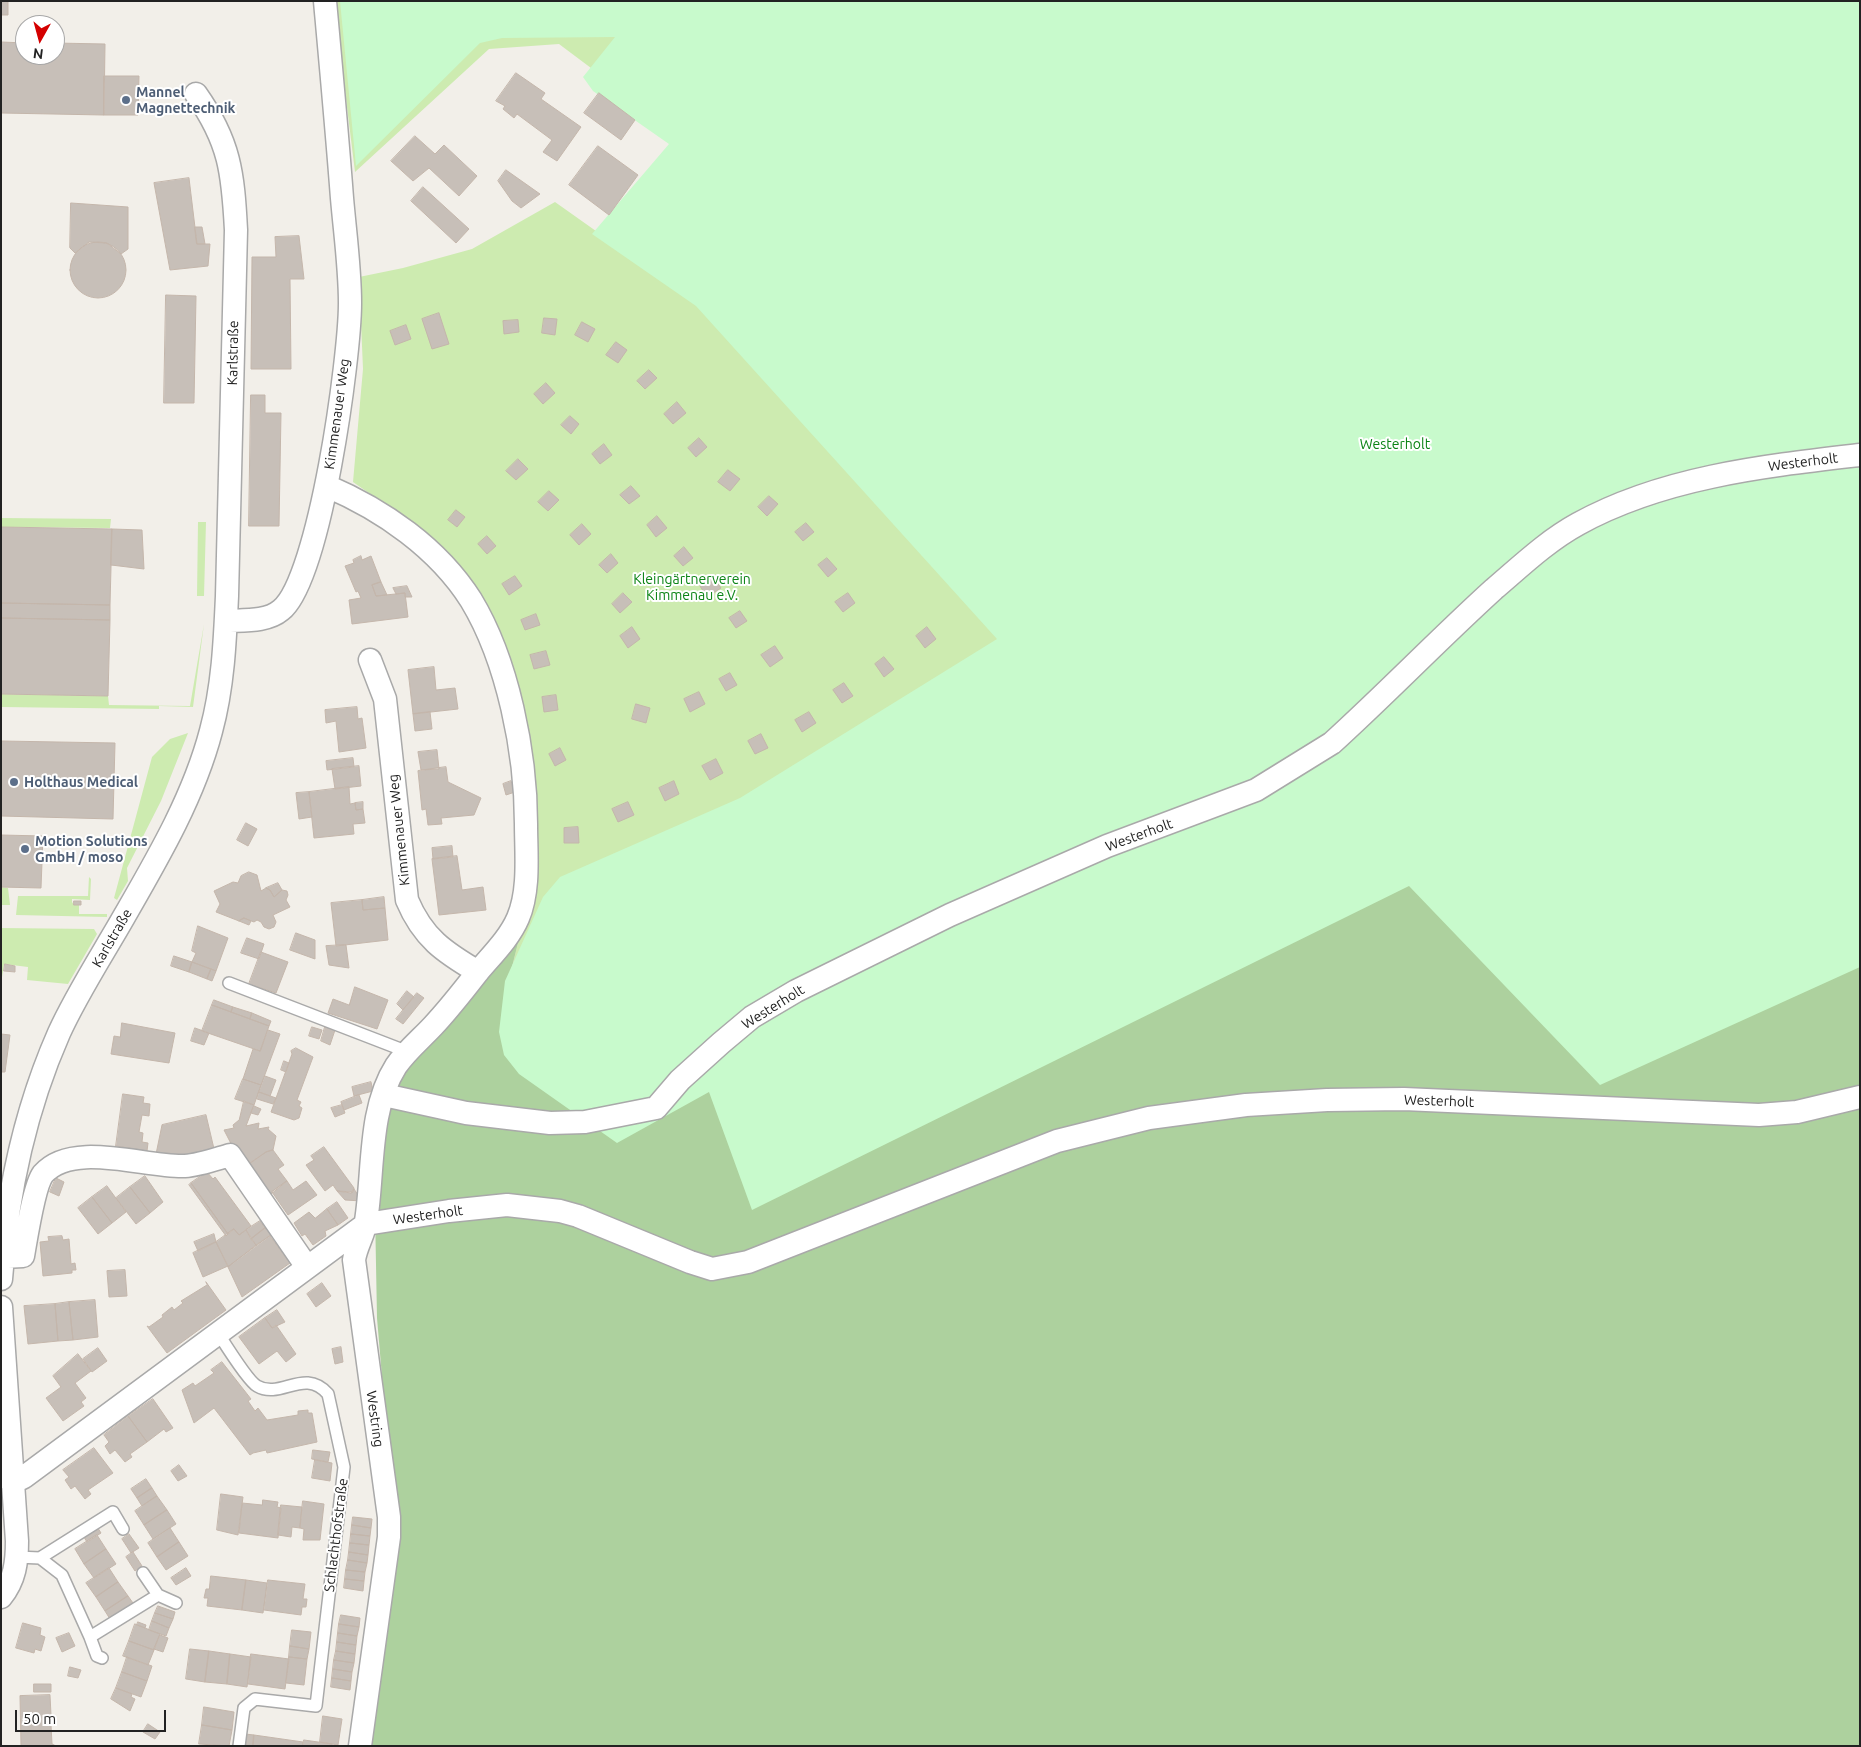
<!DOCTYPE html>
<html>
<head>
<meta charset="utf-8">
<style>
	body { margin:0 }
	#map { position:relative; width:1861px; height:1747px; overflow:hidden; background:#f2efe9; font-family:Ubuntu,sans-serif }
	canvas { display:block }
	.frame { position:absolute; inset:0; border:2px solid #222; pointer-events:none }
	.north { position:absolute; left:15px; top:15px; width:50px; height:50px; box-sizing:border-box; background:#fff; border:1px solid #a7a7a7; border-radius:50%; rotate:187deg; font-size:14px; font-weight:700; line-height:20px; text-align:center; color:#222 }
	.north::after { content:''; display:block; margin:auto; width:18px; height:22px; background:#d40000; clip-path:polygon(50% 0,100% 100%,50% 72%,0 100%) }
	.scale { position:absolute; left:15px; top:1710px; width:151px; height:22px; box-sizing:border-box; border:2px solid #222; border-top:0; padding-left:6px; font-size:15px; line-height:18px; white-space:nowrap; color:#222; -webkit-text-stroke:4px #fff; paint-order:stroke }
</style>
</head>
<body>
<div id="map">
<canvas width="1861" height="1747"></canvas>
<div class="frame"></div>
<div class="north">N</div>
<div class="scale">50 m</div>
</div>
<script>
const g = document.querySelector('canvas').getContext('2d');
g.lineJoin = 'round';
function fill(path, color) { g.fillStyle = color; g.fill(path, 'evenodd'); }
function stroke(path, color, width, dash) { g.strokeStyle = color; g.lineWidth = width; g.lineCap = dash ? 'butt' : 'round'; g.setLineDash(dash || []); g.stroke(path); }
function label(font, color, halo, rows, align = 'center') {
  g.font = font + ' Ubuntu,sans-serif'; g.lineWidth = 4; g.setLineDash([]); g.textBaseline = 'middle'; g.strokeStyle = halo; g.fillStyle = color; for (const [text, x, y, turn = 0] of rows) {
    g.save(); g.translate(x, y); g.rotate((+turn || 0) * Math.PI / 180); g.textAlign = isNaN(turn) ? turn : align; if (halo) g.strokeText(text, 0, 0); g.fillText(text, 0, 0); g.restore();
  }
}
const grass = new Path2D(`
	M334 1H1860V167L508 983 524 919 535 809 464 571 425 532 353 482 363 369 359 277 403 268 472 249 555 202 627 253 699 149 559 44 489 49 355 172Z
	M1 518 111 519 110 528 1 527Z
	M198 522H206L204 596H197Z
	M204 624 193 707 159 706V709L1 707V694L108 696 109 705 190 706Z
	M188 733 161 801 127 868 128 881 117 900 114 898 152 757 170 739Z
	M89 877 91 879 90 900 72 899V902L74 905H79V914H107V917L16 915 18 896H88Z
	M1 887 8 888 10 905H1Z
	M1 928 94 929 97 934 68 984 27 980 28 967 4 964 1 984Z`);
const forest = new Path2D(`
	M1413 880 1860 959V1746H371L394 1518 377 1318 375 1211 388 1111 401 1077 524 919 508 983 712 1084Z`);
const park = new Path2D(`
	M340 1H1860V967L1600 1085 1409 886 752 1210 709 1092 617 1143 519 1074 504 1055 499 1032 505 981 543 897 560 877 740 798 997 639 696 306 592 234 669 144 593 91 583 77 615 37 502 38 480 43 356 166Z`);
const building = new Path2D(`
	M1 1H8V15H1Z
	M1 42 25 43V55H55V43L105 44 104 115 1 113Z
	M516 73 545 93 541 99 581 127 557 161 543 152 552 140 517 114 514 118 503 109 505 106 496 101Z
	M104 76H139L138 115H104Z
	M599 93 635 120 621 140 584 113Z
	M415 136 435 154 444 145 477 176 459 196 429 168 413 181 391 161Z
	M598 146 638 175 609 215 569 185Z
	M506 170 540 194 521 208 512 201 498 181Z
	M189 178 197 244H210L208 266 170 270 154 183Z
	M423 187 469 229 456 243 411 201Z
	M71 203 128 207V249L121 254 107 243 89 242 75 253 70 248Z
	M195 227H202L205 244H197Z
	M299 236 304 279H290L291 369H251L252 257H276L275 237Z
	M70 270a28 28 0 1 1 56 0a28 28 0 1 1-56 0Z
	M166 295 196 296 194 403H164Z
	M439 313 449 344 432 349 422 319Z
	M544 318 557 319 555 335 542 333Z
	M518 320 519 332 504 334 503 321Z
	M582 322 595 329 588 342 575 335Z
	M406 325 411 339 395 345 390 331Z
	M616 342 627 350 618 363 606 355Z
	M649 370 657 378 645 389 637 381Z
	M546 383 555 393 543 404 534 394Z
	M251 395H265V413H281L279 526H249Z
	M677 402 686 413 673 424 664 414Z
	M570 416 579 424 571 434 561 425Z
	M699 438 707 447 696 457 688 448Z
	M604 444 612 455 600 464 592 454Z
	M518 459 528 469 516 480 506 471Z
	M728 470 740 479 730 491 718 482Z
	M631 486 640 496 629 504 620 495Z
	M549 491 559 500 548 511 538 502Z
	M769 496 778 504 767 516 758 507Z
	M456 510 465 517 457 527 448 520Z
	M657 516 667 528 656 537 647 525Z
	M806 523 814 532 803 541 795 532Z
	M582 524 591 534 579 545 570 535Z
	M1 527 112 529 110 605 1 603Z
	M112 529 142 530 144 569 111 565Z
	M487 536 496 546 487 554 478 544Z
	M684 547 693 558 683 566 674 556Z
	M611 554 618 563 607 573 599 565Z
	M361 556 362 560 371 556 381 582 372 585 376 596 405 593 408 617 352 624 349 600 361 598 358 591 356 592 345 566 354 563 353 560Z
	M827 558 837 569 828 577 818 565Z
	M515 576 522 586 509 595 502 584Z
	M714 578 721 588 707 597 700 586Z
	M381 582 387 595 376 596 372 585Z
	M407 586 412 597H405V593L396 594 393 588Z
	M623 593 632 602 620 613 612 604Z
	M848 593 855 603 843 612 835 602Z
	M1 603 110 605V620L1 618Z
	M740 611 747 621 736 628 729 618Z
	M536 614 540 625 525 630 521 620Z
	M1 618 110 620 108 696 1 694Z
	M632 627 640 639 628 648 620 636Z
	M927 627 936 639 925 648 916 636Z
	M775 646 783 658 770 667 761 655Z
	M546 651 550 665 534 669 530 655Z
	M884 657 894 669 884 677 875 664Z
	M434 667 436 690 455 688 458 709 413 714 408 670Z
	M730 673 737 685 726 691 719 679Z
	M844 683 853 696 842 703 833 690Z
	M699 692 705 704 690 712 684 699Z
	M556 695 558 710 544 712 542 697Z
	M636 704 650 708 646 723 632 719Z
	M357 707 358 719 362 718 366 748 339 752 336 721 326 723 325 710Z
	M430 712 432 729 415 731 413 714Z
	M809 712 816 723 802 732 795 720Z
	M761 734 768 748 755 754 748 741Z
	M1 741 115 743 113 819 1 816Z
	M560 748 566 760 555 766 549 754Z
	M437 750 439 769 421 770 418 752Z
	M353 758 354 767 327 770 326 761Z
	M716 759 723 773 710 780 702 766Z
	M359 766 361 786 335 789 332 769Z
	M446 767 448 782 481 798 474 815 441 818 442 824 428 825 426 809 422 810 418 771Z
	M511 781 515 792 506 795 503 784Z
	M674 781 679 794 665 801 659 788Z
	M349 787 350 804 355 803 356 810 363 809 365 823 353 824 354 834 314 838 309 792Z
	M309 792 312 817 299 819 296 793Z
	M363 802V809L356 810 355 803Z
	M628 802 634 815 618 822 612 809Z
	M246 823 257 829 248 846 237 840Z
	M578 827 579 843H564V828Z
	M1 835 43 836 41 888 1 887Z
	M452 846 453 857 433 859 432 848Z
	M457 856 462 890 483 887 486 910 439 915 432 859Z
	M249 872 257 875 261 891 266 888 270 890 274 897 282 890 287 891 288 895 286 900 290 907 273 915 276 922 274 927 269 929 264 927 261 922 257 920 254 922 244 918 239 921 216 912 220 904 214 891 233 882 238 883 241 876Z
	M278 883 282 890 274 897 270 890 266 888Z
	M384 897 385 908 363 910 362 900Z
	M362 900 363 910 385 908 388 940 336 946 331 903Z
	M74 901H81V905H74Z
	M244 918 251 921 249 925 239 921Z
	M198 926 228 938 216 971 192 962 196 953 192 951Z
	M296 933 315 940V959L290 950Z
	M247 938 264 944 259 959 241 953Z
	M346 945 349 968 329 965 326 946Z
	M261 952 288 962 276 993 249 984Z
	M174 956 192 962 189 972 171 966Z
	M192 962 211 969 207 979 189 972Z
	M5 964 15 966V972L4 971Z
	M211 969 216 971 212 981 207 979Z
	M355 987 388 1000 377 1029 328 1013 333 999 349 1005Z
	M407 991 414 997 403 1010 397 1004Z
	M417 993 424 998 403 1024 396 1019Z
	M214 1000 233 1007 231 1012 212 1005Z
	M212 1005 269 1026 260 1051 202 1031Z
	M233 1007 252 1013 250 1019 231 1012Z
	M252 1013 271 1021 269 1026 250 1019Z
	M122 1023 175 1033 169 1063 111 1054 114 1036 120 1037Z
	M312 1027 322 1030 319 1039 309 1036Z
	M325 1027 335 1030 330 1045 321 1041Z
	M195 1028 209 1033 204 1045 191 1041Z
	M268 1030 280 1034 261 1085 243 1079 253 1049 260 1051Z
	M1 1034 10 1035 5 1072H1Z
	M296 1048 313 1057 297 1100 301 1102 299 1106 302 1108 299 1118 294 1120 271 1112 292 1054 291 1051Z
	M284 1061 289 1063 286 1072 281 1070Z
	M265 1076 276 1080 270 1096 259 1092Z
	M243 1079 261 1085 254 1105 235 1099Z
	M371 1082 373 1091 354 1096 352 1087Z
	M259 1092 276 1098 273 1104 257 1099Z
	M123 1094 144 1097 143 1103 150 1104 149 1116 142 1115 139 1132 143 1133 142 1142 148 1143 147 1151 116 1146Z
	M359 1095 362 1103 344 1110 341 1102Z
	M244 1101 254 1105 246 1126 259 1123 258 1129 269 1127 268 1129 276 1136 273 1150 266 1152 247 1165 241 1163 224 1130 234 1128 233 1125 239 1120Z
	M342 1105 345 1113 335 1117 331 1108Z
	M254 1106 261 1109 258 1115 251 1113Z
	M206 1115 215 1153 155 1159 162 1125Z
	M324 1147 354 1188 353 1192 337 1191 333 1185 325 1191 306 1165 314 1160 311 1156Z
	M273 1150 284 1165 278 1169 287 1181 271 1194 249 1164 266 1152Z
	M207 1172 213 1179 215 1177 251 1226 239 1235 234 1229 228 1234 191 1183Z
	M145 1176 163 1202 150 1213 130 1187Z
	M56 1178 64 1182 59 1196 50 1192Z
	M287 1181 293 1190 306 1181 317 1195 288 1215 272 1192Z
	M191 1183 228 1234 226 1236 189 1185Z
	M107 1186 126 1212 112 1223 92 1197Z
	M130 1187 150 1213 136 1224 116 1198Z
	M354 1189 362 1201 345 1200 337 1191 351 1193Z
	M92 1197 112 1223 98 1234 78 1208Z
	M337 1202 348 1218 338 1225 327 1209Z
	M327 1209 338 1225 325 1231 326 1236 313 1245 305 1234 302 1236 294 1223 309 1212 315 1218Z
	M260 1221 265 1228 251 1239 246 1230Z
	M265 1228 271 1235 256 1245 251 1239Z
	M234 1229 239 1235 246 1230 256 1245 228 1267 216 1242Z
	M214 1234 216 1242 198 1251 194 1242Z
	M62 1236 63 1240 69 1239 71 1264 75 1263 76 1270H72V1273L43 1276 40 1242 49 1241 48 1237Z
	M270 1236 290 1263 242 1297 228 1267Z
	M216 1242 228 1266 203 1277 193 1253Z
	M125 1270 127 1296 109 1297 107 1271Z
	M206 1282 226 1310 167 1353 147 1326 149 1327 163 1317 162 1315 172 1307 174 1310 183 1303 181 1301 207 1285Z
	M322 1283 331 1296 316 1307 307 1294Z
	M95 1300 98 1337 73 1340 69 1302Z
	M69 1302 73 1340 58 1341 55 1304Z
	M55 1304 58 1341 28 1344 24 1306Z
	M277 1310 285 1322 272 1328 265 1318Z
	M265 1318 272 1328 276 1325 296 1354 286 1362 277 1351 259 1364 239 1337Z
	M341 1347 343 1362 335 1364 332 1349Z
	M98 1348 107 1361 92 1372 83 1359Z
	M78 1354 91 1371 75 1383 86 1398 81 1402 84 1406 63 1421 46 1398 61 1387 53 1376Z
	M222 1362 251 1399 248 1401 255 1411 258 1408 267 1420 298 1415V1411L308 1410V1413H312L317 1442 267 1453 266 1450 253 1453 250 1455 214 1408 194 1423 182 1390 193 1383 195 1386 214 1373 211 1370Z
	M153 1399 173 1428 166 1432 164 1429 147 1442 128 1416Z
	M128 1416 147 1442 130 1454 132 1457 125 1462 115 1450 110 1454 105 1446 109 1442 104 1435Z
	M94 1448 113 1473 88 1490 91 1494 85 1499 75 1486 71 1489 65 1480 69 1477 63 1470Z
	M313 1450 330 1452 328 1462 312 1459Z
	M315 1460 332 1463 330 1481 312 1478Z
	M179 1465 187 1476 178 1481 171 1471Z
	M146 1479 152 1488 137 1498 131 1489Z
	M152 1488 157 1496 142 1506 137 1498Z
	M221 1494 243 1497 238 1535 217 1530Z
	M157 1496 167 1510 144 1525 135 1511Z
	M263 1500 278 1502 277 1507 281 1508 278 1538 239 1533 242 1503 262 1505Z
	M303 1501 324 1504 320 1540H303L304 1529 300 1528Z
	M281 1505 302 1507 300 1528 292 1527 291 1537 278 1535Z
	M167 1510 176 1524 153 1539 144 1525Z
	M353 1517 372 1519 371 1528 352 1525Z
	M96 1525 101 1533 87 1542 82 1534Z
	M352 1525 371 1528 370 1536 351 1534Z
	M170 1528 179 1542 157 1557 148 1543Z
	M129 1534 139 1548 131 1553 122 1539Z
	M351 1534 370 1536 369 1545 350 1543Z
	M97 1535 106 1549 84 1564 75 1549Z
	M179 1542 188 1556 166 1570 157 1557Z
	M350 1543 369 1545 368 1555 349 1552Z
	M106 1549 116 1564 94 1578 84 1564Z
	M133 1552 142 1566 135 1571 126 1557Z
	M349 1552 368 1555 367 1563 348 1560Z
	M348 1560 367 1563 365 1572 346 1570Z
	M109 1568 118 1582 96 1597 86 1583Z
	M186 1568 191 1576 176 1585 171 1578Z
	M346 1570 365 1572 364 1581 345 1579Z
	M211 1576 246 1580 242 1610 207 1606 208 1598H204L206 1589H209Z
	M345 1579 364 1581 363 1591 344 1588Z
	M246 1580 267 1583 263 1613 242 1610Z
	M268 1580 305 1584 303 1599H307L306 1607H302L301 1615 264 1610Z
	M118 1582 128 1596 105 1611 96 1597Z
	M128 1596 133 1603 110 1619 105 1611Z
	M158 1606 175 1612 173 1619 155 1613Z
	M155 1613 173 1619 169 1628 152 1621Z
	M341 1615 360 1618 359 1627 339 1624Z
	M152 1621 169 1628 166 1636 149 1630Z
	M138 1622 146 1625 145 1628 137 1625Z
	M23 1623 41 1628 40 1635 45 1637 41 1651 35 1649 34 1653 16 1648Z
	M135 1624 160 1634 154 1650 129 1641Z
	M339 1624 359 1627 357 1636 338 1633Z
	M292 1630 311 1632 309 1649 290 1646Z
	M69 1633 75 1646 62 1652 56 1638Z
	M338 1633 357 1636 356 1645 337 1642Z
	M160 1635 168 1638 163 1652 154 1649Z
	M129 1641 154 1650 148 1665 123 1656Z
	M337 1642 356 1645 355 1654 336 1651Z
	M290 1646 309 1649 307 1659 289 1657Z
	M190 1649 209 1651 205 1682 186 1679Z
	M209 1651 230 1654 227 1684 205 1682Z
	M336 1651 355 1654 354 1663 334 1660Z
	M230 1654 251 1657 247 1687 227 1684Z
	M251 1654 289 1659 285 1689 248 1684Z
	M127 1657 152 1666 147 1681 122 1672Z
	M289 1657 307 1659 304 1685 286 1683Z
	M334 1660 354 1663 352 1672 333 1669Z
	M70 1667 81 1670 78 1678 68 1676Z
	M333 1669 352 1672 351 1681 332 1678Z
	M122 1672 147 1681 141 1697 116 1688Z
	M332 1678 351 1681 350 1690 331 1687Z
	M34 1684H51V1692H34Z
	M116 1688 132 1694 131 1697 135 1699 130 1711 111 1699Z
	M50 1695 51 1715 54 1716V1724L51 1725 52 1744 56 1746H21L20 1696Z
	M204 1707 234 1712 232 1730 202 1725Z
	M323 1716 342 1719 338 1745 320 1742Z
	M148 1724 160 1732 155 1739 143 1732Z
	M202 1725 232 1730 229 1746 199 1744Z
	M245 1734 254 1735 253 1746H244Z
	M254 1735 303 1742V1746H253Z
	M304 1740 332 1744V1746H303Z`);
const lane = new Path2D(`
	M229 983 408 1052
	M218 1333C225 1344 248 1381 257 1386 281 1400 304 1367 328 1394L344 1467 316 1706 255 1699 244 1708 239 1746
	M17 1557 40 1558 113 1512 123 1529
	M40 1558 62 1575 90 1637 158 1595 143 1573
	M158 1595 176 1603
	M90 1637 97 1656 102 1658`);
const street = new Path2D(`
	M327 486C383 510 438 548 471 600 508 661 526 753 526 824 526 853 530 890 518 918 509 939 491 956 477 973 463 991 449 1009 433 1026 421 1039 406 1051 396 1066 368 1110 374 1171 366 1221 364 1235 356 1246 354 1260L389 1517V1537L360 1746
	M226 621C244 620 267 622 281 610 320 579 350 357 350 303 350 268 345 233 342 198 337 132 331 67 325 1
	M370 660 385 699 407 900C423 938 444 952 478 972
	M384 1095 466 1113 550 1123 585 1122 656 1108 680 1080 721 1043 752 1017 796 991 950 915 1107 846 1256 790 1332 743C1387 693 1439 639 1494 589 1521 566 1547 541 1578 524 1663 477 1765 466 1860 455
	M3 1257 23 1256C26 1239 34 1186 43 1174 73 1140 146 1168 185 1166 199 1165 216 1159 230 1155L307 1267
	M1 1279C7 1195 25 1110 59 1033 76 995 104 952 125 915 159 856 194 796 211 731 223 687 225 641 227 596L236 230C233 173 230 142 196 94
	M1 1307 17 1541C17 1562 15 1580 1 1597
	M12 1483 24 1477 366 1224 449 1211 507 1205 560 1211 578 1216 690 1262 712 1269 748 1262 1057 1141 1149 1118 1246 1105 1327 1100 1404 1099 1759 1115 1797 1112 1860 1097`);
const markers = [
	[126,100,5,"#5c6f8a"],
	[14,782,5,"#5c6f8a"],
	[25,849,5,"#5c6f8a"]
];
const serviceNames = [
	["Mannel",136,92],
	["Magnettechnik",136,108],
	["Holthaus Medical",24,782],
	["Motion Solutions",35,841],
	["GmbH / moso",35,857]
];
const streetNames = [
	["Karlstraße",233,353,-89],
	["Kimmenauer Weg",337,414,-82],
	["Westerholt",1803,462,-7],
	["Kimmenauer Weg",399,830,-96],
	["Westerholt",1139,835,-20],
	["Karlstraße",112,938,-60],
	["Westerholt",773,1007,-32],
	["Westerholt",1439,1101,2],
	["Westerholt",428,1215,-8],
	["Westring",375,1419,82],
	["Schlachthofstraße",336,1535,-83]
];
const parkNames = [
	["Westerholt",1395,444],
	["Kleingärtnerverein",692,579],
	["Kimmenau e.V.",692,595]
];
fill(grass, '#cdebb0');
fill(forest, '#add19e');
fill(park, '#c8facc');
fill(building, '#c7bfb8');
stroke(building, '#c4b6ab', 1);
stroke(lane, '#a9a9a9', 14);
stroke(street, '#a9a9a9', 25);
stroke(lane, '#fff', 11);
stroke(street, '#fff', 22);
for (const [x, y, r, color] of markers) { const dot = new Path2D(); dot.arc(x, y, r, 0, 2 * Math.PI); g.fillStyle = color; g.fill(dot); stroke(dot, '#fff', 2); }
label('bold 14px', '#4e5e75', '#fff', serviceNames, 'left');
label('14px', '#222', '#fff', streetNames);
label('14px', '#0c8416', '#fff', parkNames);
</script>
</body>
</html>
